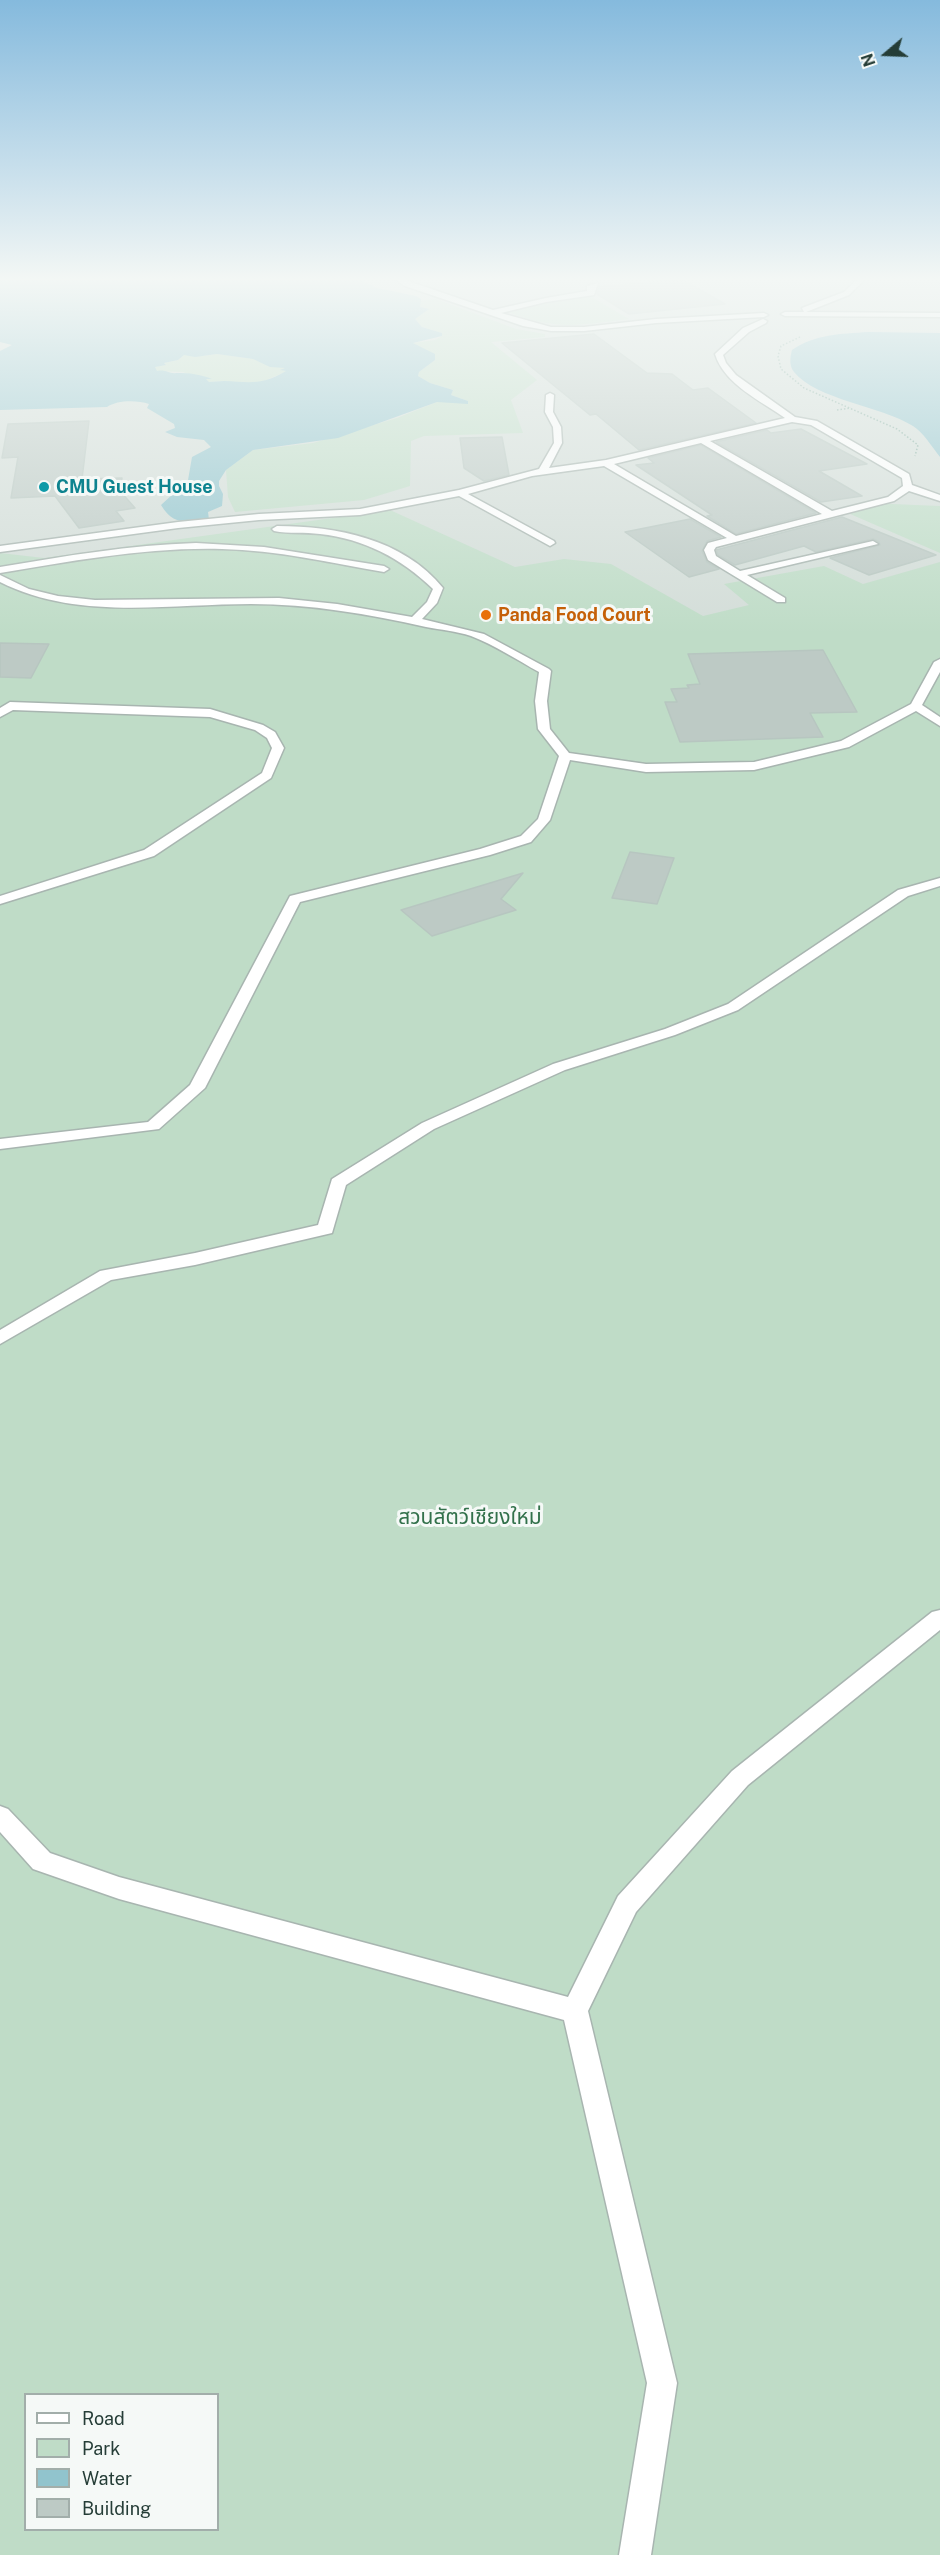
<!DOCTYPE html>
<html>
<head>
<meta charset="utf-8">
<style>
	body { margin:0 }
	#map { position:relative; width:940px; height:2555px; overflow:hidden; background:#e5ede9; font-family:"Public Sans",sans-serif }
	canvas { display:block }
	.legend { position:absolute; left:24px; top:2393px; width:195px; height:138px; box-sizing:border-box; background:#f5f9f7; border:2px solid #a2aeaa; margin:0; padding:8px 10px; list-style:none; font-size:18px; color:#253d37 }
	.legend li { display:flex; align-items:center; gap:12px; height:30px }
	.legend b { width:30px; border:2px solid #a2aeaa }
	.north { position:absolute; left:856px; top:24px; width:60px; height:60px; -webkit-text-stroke:4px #f5f9f7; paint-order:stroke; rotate:251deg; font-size:16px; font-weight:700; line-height:24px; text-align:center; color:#253d37 }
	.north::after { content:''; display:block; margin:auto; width:21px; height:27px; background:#253d37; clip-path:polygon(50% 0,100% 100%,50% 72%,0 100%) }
</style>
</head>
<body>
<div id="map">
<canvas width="940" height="2555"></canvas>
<ul class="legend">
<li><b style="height:8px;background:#fff"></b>Road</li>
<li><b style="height:16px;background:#bfdcc7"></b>Park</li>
<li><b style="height:16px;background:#91c4cd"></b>Water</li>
<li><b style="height:16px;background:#bdcac5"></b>Building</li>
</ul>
<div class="north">N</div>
</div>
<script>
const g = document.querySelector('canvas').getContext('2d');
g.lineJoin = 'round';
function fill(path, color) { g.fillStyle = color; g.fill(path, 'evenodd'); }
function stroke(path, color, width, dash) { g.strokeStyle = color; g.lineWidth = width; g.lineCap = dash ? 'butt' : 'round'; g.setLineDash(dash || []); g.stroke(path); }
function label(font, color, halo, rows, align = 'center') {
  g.font = font + ' "Public Sans","Noto Sans Thai",sans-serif'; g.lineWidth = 6; g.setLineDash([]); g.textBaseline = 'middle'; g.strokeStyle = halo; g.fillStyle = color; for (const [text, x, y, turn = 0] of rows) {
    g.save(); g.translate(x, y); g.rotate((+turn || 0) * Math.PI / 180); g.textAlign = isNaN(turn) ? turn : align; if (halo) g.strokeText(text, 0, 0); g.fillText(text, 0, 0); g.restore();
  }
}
const built = new Path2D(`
	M0 276H940V581L683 642 0 565Z`);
const green = new Path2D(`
	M588 295 629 319C580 325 556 331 508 312L551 300Z
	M436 299 516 329 545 334V337L491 342 537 380 511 400 523 433 424 436 411 441 410 486 364 500 235 512 228 497 226 470 253 450 313 443 397 418 437 402 468 401 451 395 453 390 430 383 418 376 419 372 435 360 413 343 435 340 442 336V333L422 327 415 319 428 309 419 307 420 301Z
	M217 354 253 359 270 366 286 368 282 370 287 371 260 383 242 384 225 381 209 382 183 372 156 371 154 367 166 365 164 363 178 360 184 355 203 356Z
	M867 503 940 506V553L841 510Z
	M390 510 515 567 564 559 611 564 703 616 749 605 724 584 824 566 863 584 940 562V2555H0V553L44 558ZM26 2394H218V2530H26Z`);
const water = new Path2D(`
	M0 276H353L377 288 416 296 421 299 420 307 429 309 415 319 422 327 442 333V336L413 343 435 354V360L419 372 418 376 430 383 453 390 451 395 468 401V404L437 402 338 438 253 450 226 470 219 481V486L223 494 222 506 208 512 209 520C188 522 173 526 161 505L173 494 187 486 192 457 211 447 204 440 177 437 165 432 175 428 174 424 147 408 149 404C137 400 117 400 107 407L0 410V351L12 345 0 342ZM217 354 253 359 270 367 285 368 280 370 286 371C262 386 248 382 224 381 219 381 214 382 209 382L206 379H212C199 374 190 373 177 373 168 374 166 369 157 371L155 367 166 365 164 363 178 360 184 355 195 357Z
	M868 332 940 333V457C932 447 923 432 913 426 881 406 817 400 794 372 789 366 790 357 792 350 815 334 841 334 868 332Z`);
const building = new Path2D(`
	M681 279 725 304 629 314 597 294 599 287Z
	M594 334 647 373 672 374 693 390 708 388 756 423 639 450 596 414 590 415 502 343Z
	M89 421 82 479 122 478 120 491 135 508 116 511 124 521 79 528 55 496 11 498 18 457 2 458 8 424Z
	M801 429 867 464 819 471 862 496 821 502 716 442 767 430 771 433Z
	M502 437 509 475 484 481 464 468 460 438Z
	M701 445 816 513 736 534 707 516 712 515 636 465 654 463 648 458Z
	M842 517 936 555 869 575 830 558 880 545 879 542 873 539 816 552 804 546 735 565 718 555 716 550Z
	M690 519 721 537 707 541 702 551 707 562 719 569 689 577 625 532Z
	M0 643 49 644 31 678 0 677Z
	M823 650 857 712 810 713 823 737 680 742 665 702H677L671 689 689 688 687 685 700 684 688 654Z
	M630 852 674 858 657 904 612 898Z
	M523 873 501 899 516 910 432 936 401 910Z`);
const path = new Path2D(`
	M362 276 371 279
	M800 337 781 346 778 356 781 369 804 388 897 429 918 445 915 456
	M837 410 851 408`);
const minor = new Path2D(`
	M389 276H398L411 282 493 310 546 298 587 291V286L598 283 594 295 546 302 501 313 551 327H584L656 319 764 313 768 315 764 317 656 323 584 331H551L523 326 405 286Z
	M861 276H868L849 295 806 312 940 313V317L785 316 781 314 785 312H804L802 308 844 292Z
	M763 319 767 321 766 323 749 332 723 355 726 363 736 375 795 417 817 421 909 474 912 485 940 495V501L909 491 894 501 716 547 714 550 716 556 740 571 873 541 878 544 747 575 785 598V602H777L708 560 704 550 708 543 727 538 604 466 532 476 468 494 554 541 555 543 550 546 459 496 360 515 259 520 178 528 0 552V546L178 522 259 514 360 509 459 490 539 469 554 443 553 427 545 412 546 395 550 393 554 395 553 412 561 427 562 443 549 468 606 460 785 418C761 401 724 384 715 354L743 328ZM792 422 811 425 902 478 903 486 888 497 832 511 710 441ZM701 443 822 514 736 536 614 464Z
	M277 526C337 526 403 539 443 588L437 603 422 619 484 634 549 669 551 671 547 701 550 729 569 753 646 764 754 762 841 741 911 704 934 662 940 659V672L922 705 940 717V726L916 711 849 747 754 770 646 772 570 760 550 820 531 842 490 855 300 902 205 1088 159 1129 0 1149V1139L148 1122 190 1085 290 896 480 849 521 836 538 819 559 756 538 729 535 701 539 672C517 660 495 645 471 636 456 631 441 630 426 627 369 614 310 604 251 604 168 604 77 621 0 582V575L29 589 58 596 95 600 279 598 337 604 412 617 427 602 433 589C401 558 364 539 320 534 305 532 289 534 274 531L272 529Z
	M196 543 264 547 384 566 389 569 384 572C331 563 276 550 222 549 147 547 73 561 0 573V567C65 556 130 545 196 543Z
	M10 702 210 709 263 725 275 732 284 748 271 778 154 856 0 904V896L144 850 262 773 272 748 267 738 255 730 210 717 13 710 0 717V708Z
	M940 878V886L908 896 738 1010 675 1035 565 1070 434 1129 346 1185 332 1233 195 1265 111 1280 0 1344V1330L100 1271 195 1253 318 1225 332 1179 422 1123 553 1064 665 1029 728 1004 898 890Z
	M940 1610V1630L748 1785 636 1912 588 2011 677 2383 651 2555H619L647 2383 564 2020 119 1899 33 1869 0 1832V1806L8 1809 50 1853 119 1877 568 1997 618 1896 732 1771 932 1612Z`);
const markers = [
	[44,487,6,"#0f9aa8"],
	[486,615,6,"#e8710a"]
];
const farCulturenames = [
	["CMU Guest House",56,487]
];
const farFoodnames = [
	["Panda Food Court",498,615]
];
const parkNames = [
	["สวนสัตว์เชียงใหม่",470,1518]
];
fill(built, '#d3ddd8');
fill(green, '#bfdcc7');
fill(water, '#91c4cd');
fill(building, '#bdcac5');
stroke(building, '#b7c6c0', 1.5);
stroke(minor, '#a8b5b0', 3);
stroke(path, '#87aea2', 1.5, [1.5, 2]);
fill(minor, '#fff');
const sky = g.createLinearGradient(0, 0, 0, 634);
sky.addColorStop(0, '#85badd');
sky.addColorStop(0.44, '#f3f7f5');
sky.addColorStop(1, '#f3f7f500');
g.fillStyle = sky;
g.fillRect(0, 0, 940, 634);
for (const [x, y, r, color] of markers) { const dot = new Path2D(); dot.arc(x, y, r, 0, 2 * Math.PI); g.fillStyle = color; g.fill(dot); stroke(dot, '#f5f9f7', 2); }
label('bold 18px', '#0d838f', '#f5f9f7', farCulturenames, 'left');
label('bold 18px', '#c56008', '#f5f9f7', farFoodnames, 'left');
label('21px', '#32714b', '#f5f9f7', parkNames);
</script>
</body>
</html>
